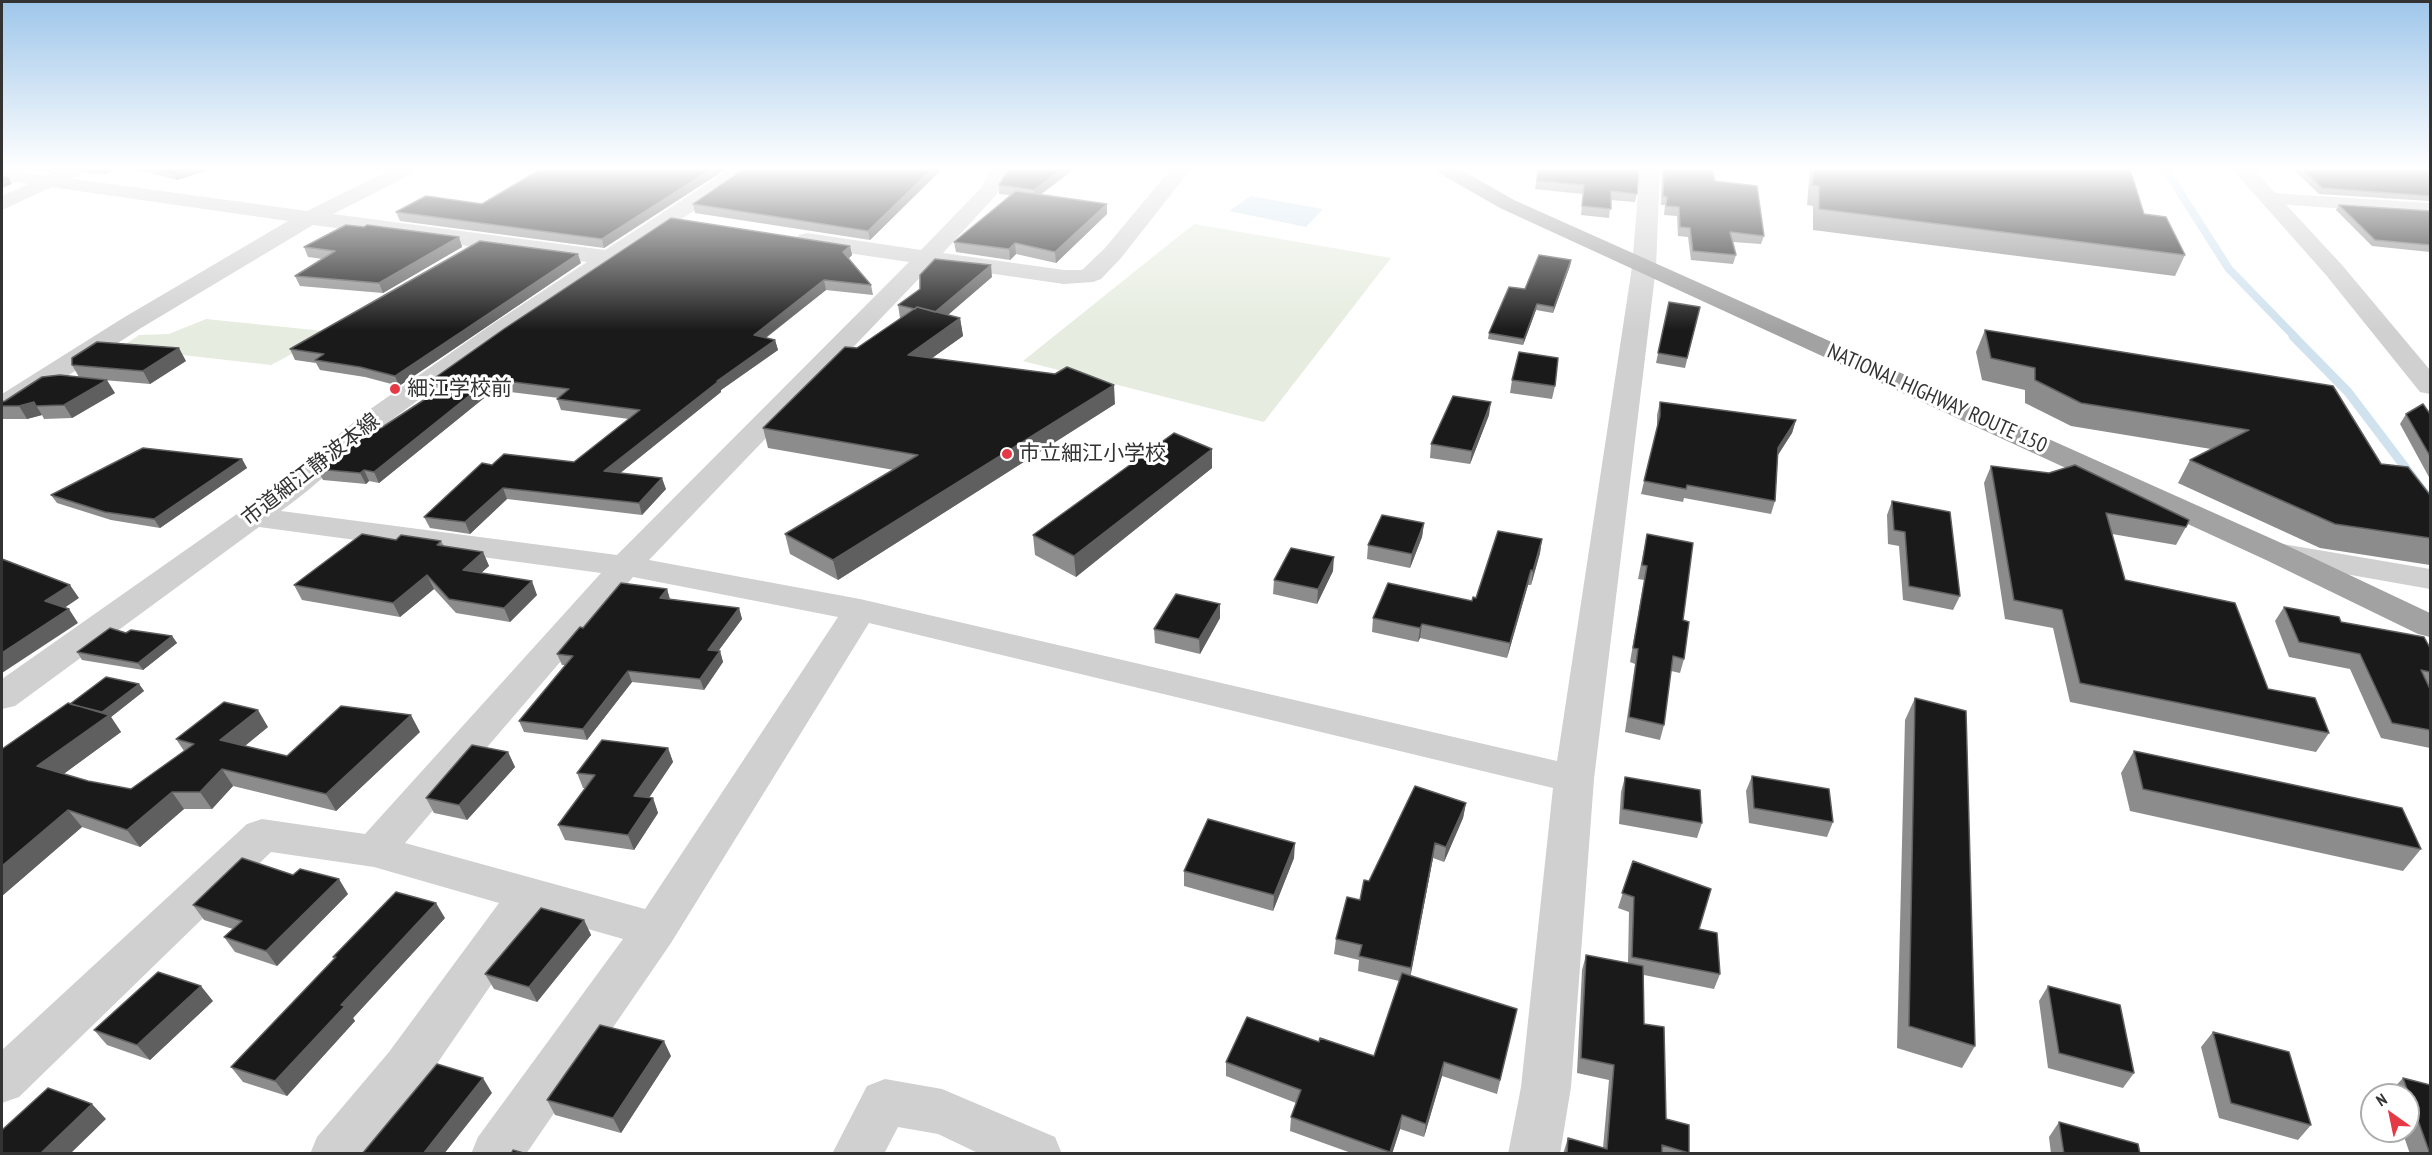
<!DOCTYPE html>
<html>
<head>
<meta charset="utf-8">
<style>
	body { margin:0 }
	#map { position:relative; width:2432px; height:1155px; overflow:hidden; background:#fff; font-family:"PT Sans Narrow",sans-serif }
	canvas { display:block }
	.frame { position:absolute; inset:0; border:3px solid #333; pointer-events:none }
	.north { position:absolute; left:2360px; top:1083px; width:60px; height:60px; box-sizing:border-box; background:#fff; border:2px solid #adadad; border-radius:50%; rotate:327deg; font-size:16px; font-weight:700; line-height:24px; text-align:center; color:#333 }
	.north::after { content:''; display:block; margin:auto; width:21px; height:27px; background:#e63946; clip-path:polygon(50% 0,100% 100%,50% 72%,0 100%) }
</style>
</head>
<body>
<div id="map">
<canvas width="2432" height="1155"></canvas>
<div class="frame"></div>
<div class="north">N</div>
</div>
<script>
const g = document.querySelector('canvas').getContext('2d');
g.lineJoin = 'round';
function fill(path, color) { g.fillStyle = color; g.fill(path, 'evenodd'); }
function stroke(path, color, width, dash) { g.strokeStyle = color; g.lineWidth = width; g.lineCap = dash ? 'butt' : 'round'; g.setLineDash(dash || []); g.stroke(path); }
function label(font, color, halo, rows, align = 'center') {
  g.font = font + ' "PT Sans Narrow","Noto Sans JP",sans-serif'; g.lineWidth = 6; g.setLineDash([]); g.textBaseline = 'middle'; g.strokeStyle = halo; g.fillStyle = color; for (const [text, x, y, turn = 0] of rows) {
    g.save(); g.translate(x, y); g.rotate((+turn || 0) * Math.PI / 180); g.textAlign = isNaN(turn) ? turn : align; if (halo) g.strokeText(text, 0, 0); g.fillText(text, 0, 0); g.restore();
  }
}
const green = new Path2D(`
	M1194 224 1391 258 1264 422 1023 361Z
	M206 319 333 332 271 365 120 348 139 335 169 334Z`);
const water = new Path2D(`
	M1251 196 1323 209 1306 227 1229 211Z`);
const streamFar1 = new Path2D(`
	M2165 169 2229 269 2295 337`);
const stream = new Path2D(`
	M2293 336 2348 392 2430 500`);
const minor = new Path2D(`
	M2 169 307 211 392 169H417L414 173 333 214 605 250 730 169H753L750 173C629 255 506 333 390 421 352 450 319 484 281 511L617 555 909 262 807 247 799 245 796 240 799 235 807 233 921 250 981 188 992 169H1012L996 195 943 253 1064 270H1082L1105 248 1171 169H1191L1121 258 1101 279 1093 282 1064 284 932 265 649 560 860 599 1557 761 1632 267 1640 169H1660L1656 267 1594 779 1571 1087 1560 1154H1508L1521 1087 1553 788 869 623 671 943 526 1154H471L478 1137 623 939 539 915 423 1084 367 1154H310L317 1137 389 1052 499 903 374 867 271 852 19 1097 2 1103V1050L247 824 262 819 365 834 601 573 259 527 15 706 2 709V679L264 495 369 410 488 327 587 262 313 225 141 328 12 412 2 414V394L123 318 288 221 2 180ZM633 577 838 617 645 909 405 843Z
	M2271 193 2430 203V215L2264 203 2260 199 2264 195Z
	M2277 543 2430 569V589L2266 560 2261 553 2266 546Z
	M885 1079 942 1089 1055 1137 1062 1154H980L938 1134 898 1127 884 1154H832L867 1086Z`);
const tertiary = new Path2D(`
	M60 169H85L82 173 2 210V196Z
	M2232 169H2253L2342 265 2430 370V394L2420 392 2326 275Z`);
const trunk = new Path2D(`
	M1436 169H1460L1514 200 2288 546 2430 613V637L2418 634 2266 560 1500 208 1439 173Z`);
const wall = new Path2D(`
	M19 169H56L48 172Z
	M82 169H116L106 174 85 173Z
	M134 169H211L177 180Z
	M726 169 604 248 400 221 396 212 482 204Z
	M744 169H942L870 240 695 213 693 204Z
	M1074 169 1041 194 1107 204V214L1056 263 1016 254 1010 260 956 252 954 242 1010 195 999 194V185Z
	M1538 169 1637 194 1635 202 1611 200 1609 218 1581 215 1583 194 1535 189Z
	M1662 169H1712L1715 181 1764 236 1761 244 1733 242 1736 255 1733 264 1691 260 1688 237 1678 236 1677 216 1664 215 1665 205H1661Z
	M1810 169H2130L2144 214 2185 255 2175 276 1813 230V206L1807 205Z
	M2293 169H2430V201L2319 194Z
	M2339 205 2430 211V252L2372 246 2336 210Z
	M459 237 462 247 383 293 300 286 295 276 323 259 308 257 304 247Z
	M850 246 852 255 848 259 871 285 873 295 826 290 766 338 775 340 778 350 721 390V392L620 473 666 489 642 515 507 499 470 534 430 528 424 517 492 465 574 462 629 419 561 410 557 399 559 398 494 390 379 483 369 481 366 484 323 480 317 469 432 395 431 394 426 384Z
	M1571 260 1570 266 1553 313 1536 310 1523 345 1488 339 1489 333 1525 289Z
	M581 263 399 386 365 377 320 370 316 363 295 360 290 349Z
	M992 277 948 315 960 318 963 336 932 358 1055 374 1115 404 838 580 790 554 785 534 894 470 768 448 763 428 857 348 901 318H900L898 305Z
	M1669 302 1700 307 1685 368 1656 363Z
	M1985 330 2381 464 2430 495V565L2320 548 2178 483 2190 460 2211 449 2071 426 2025 403V390L1982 380 1976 352Z
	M186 361 150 384 92 379 115 393 72 418 44 419 42 415 27 419H2V406L5 401 79 377 72 365Z
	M1512 380 1555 386 1552 399 1510 393Z
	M1660 402 1796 420 1792 433 1778 455 1775 501 1771 514 1684 498 1683 502 1641 494 1657 428V415Z
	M2406 414H2430V479L2400 424Z
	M1489 415 1470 464 1430 458 1431 444Z
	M1212 449V468L1076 577 1035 555 1033 535Z
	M242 459 247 468 160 528 111 520 57 503 51 495Z
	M1991 466 2186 527 2176 545 2112 534 2125 580 2268 689 2329 733 2316 752 2070 702 2053 628 2005 619 1984 483Z
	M1892 501 1960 596 1953 610 1903 600 1899 546 1888 544 1887 515Z
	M1424 523 1422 537 1410 568 1367 559 1368 545Z
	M1647 534 1683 620 1684 659 1680 673 1671 671 1664 725 1660 740 1625 732 1635 664 1630 662 1644 580 1638 579Z
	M1542 539 1540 553 1531 585H1528L1507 658 1420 638 1418 642 1372 632 1373 618 1472 601Z
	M396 540 441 541 444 546 483 552 489 566 481 573 537 595 510 622 456 613 434 589 400 617 302 600 294 585Z
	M1333 571 1317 604 1273 594 1274 580Z
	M667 589 670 599 739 608 742 619 718 651H720L723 662 704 690 632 682 587 740 524 732 519 721 565 665H562L557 654 583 628Z
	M2284 607 2341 622 2430 648V748L2381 738 2350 669 2289 657 2275 621Z
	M1220 618 1200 654 1155 643 1154 629Z
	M126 633 172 636 177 643 143 670 82 660 77 652Z
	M139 684 144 691 111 717 121 732 63 774 88 781 131 789 184 751 176 739 268 727 245 746 287 756 420 732 336 811 233 786 212 809H184L140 847 82 827 2 896 70 704Z
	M1915 698 1975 1046 1962 1068 1897 1048 1905 720Z
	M668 748 673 762 649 798H653L658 813 634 850 565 840 558 825 585 788H583L577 773Z
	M2134 751 2421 849 2403 871 2130 811 2121 773Z
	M508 752 515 767 467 820 434 813 426 798Z
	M1752 776 1833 822 1827 837 1749 823 1746 791Z
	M1625 777 1702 823 1697 838 1619 824 1621 792Z
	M1466 803 1463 818 1444 862 1433 858 1410 976 1517 1009 1497 1094 1442 1076 1424 1137 1400 1129 1392 1154H1354L1290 1131 1291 1117 1296 1103 1226 1076V1062L1319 1042 1374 1056 1399 981 1358 971 1359 960 1334 954 1336 939 1360 900 1369 881Z
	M1294 858 1273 911 1184 886V871Z
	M1633 861 1699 929 1720 974 1714 989 1644 975V1024L1666 1119 1689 1125V1154H1563L1568 1138 1603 1148 1609 1080 1577 1073 1582 970 1586 955 1628 963 1629 912 1618 908Z
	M348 894 277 966 235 952 224 937 233 929 204 920 193 905Z
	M445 918 353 1018 355 1021 287 1096 243 1082 231 1067 335 959 333 957Z
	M584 920 591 935 537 1002 494 989 485 974Z
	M2048 986 2134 1073 2123 1088 2048 1068 2039 1001Z
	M213 1001 150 1060 107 1045 94 1030Z
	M2213 1032 2311 1125 2298 1140 2219 1118 2201 1047Z
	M671 1056 621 1133 555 1115 547 1100Z
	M2403 1078 2430 1154H2410L2402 1131H2408V1095H2389V1093Z
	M2059 1122 2140 1154H2051L2049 1137Z`);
const shadedWall = new Path2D(`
	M46 169H56L48 172Z
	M103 169H116L106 174Z
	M190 169H211L177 180 174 174Z
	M712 169H726L604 248 602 239Z
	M932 169H942L870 240 868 231Z
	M1062 169H1074L1035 199 1034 190Z
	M9 178 12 184 2 188V181Z
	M1107 204V214L1056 263 1055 252Z
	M459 237 462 247 383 293 379 283Z
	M1015 243 1016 254 1010 260 1009 249Z
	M850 246 852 255 845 262 843 252Z
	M578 254 581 263 399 386 395 376Z
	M1571 260 1570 266 1553 313 1554 307Z
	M991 265 992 277 936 325 934 313Z
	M824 280 826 290 756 345 754 335Z
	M1537 304 1536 310 1523 345 1524 339Z
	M960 318 963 336 911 373 908 355Z
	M775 340 778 350 721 390V392L608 483 604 471 717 381Z
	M179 348 186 361 150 384 143 371Z
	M490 379 494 390 379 483 374 472Z
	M107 380 115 393 72 418 64 405Z
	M1114 385 1115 404 838 580 833 560Z
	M34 402 42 415 27 419 19 406Z
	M1491 402 1489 415 1470 464 1472 451Z
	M1796 420 1792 433 1774 461 1778 448Z
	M1212 449V468L1076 577 1074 556Z
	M242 459 247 468 160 528 154 519Z
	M364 470 369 481 366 484 360 473Z
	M662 478 666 489 642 515 639 503Z
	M503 488 507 499 470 534 465 522Z
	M1424 523 1422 537 1410 568 1412 554Z
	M1542 539 1540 553 1531 585 1533 571Z
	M483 552 489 566 469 584 463 570Z
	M1334 557 1333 571 1317 604 1318 589Z
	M1531 570 1528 585 1507 658 1510 643Z
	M427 575 434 589 400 617 393 603Z
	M532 581 537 595 510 622 504 608Z
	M70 585 79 598 54 615 45 601Z
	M667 589 670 600 660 598Z
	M1220 604V618L1200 654 1199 639Z
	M739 608 742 619 711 661 708 650Z
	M69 609 78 623 2 673V653Z
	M1422 624 1420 638 1418 642 1420 628Z
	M172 636 177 643 143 670 138 663Z
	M720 651 723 662 704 690 700 679Z
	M628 671 632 682 587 740 583 729Z
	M139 684 144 691 111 717 121 732 50 784 37 766 102 712Z
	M258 710 268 727 231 757 220 740Z
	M411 715 420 732 336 811 326 794Z
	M668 748 673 762 640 811 634 796Z
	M508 752 515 767 467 820 459 805Z
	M222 769 233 786 212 809 200 792Z
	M172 792 184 809 140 847 127 830Z
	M653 798 658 813 634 850 628 835Z
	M1466 803 1463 818 1444 862 1446 847Z
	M68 810 82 827 2 896V866Z
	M1295 843 1294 858 1273 911 1274 895Z
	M1435 843 1433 858 1409 984 1411 968Z
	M339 879 348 894 277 966 266 951Z
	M436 903 445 918 353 1018 355 1021 287 1096 275 1081 341 1005Z
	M584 920 591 935 537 1002 529 987Z
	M201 986 213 1001 150 1060 137 1045Z
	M664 1041 671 1056 621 1133 613 1118Z
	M1444 1062 1442 1076 1424 1137 1426 1124Z
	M483 1078 492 1093 444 1154H423Z
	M92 1104 106 1119 70 1154 41 1153Z
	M1402 1115 1400 1129 1392 1154H1390Z`);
const building = new Path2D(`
	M153 169H190L174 174Z
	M541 169H712L602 239 396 212 426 196 482 204Z
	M744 169H932L868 231 693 204Z
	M1009 169H1062L1034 190 999 185Z
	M1538 169H1639L1637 194 1611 191V209L1582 206 1584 185 1537 181Z
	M1664 169H1712L1715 181 1757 186 1764 236 1730 232 1736 255 1693 251 1690 228 1680 227 1679 207 1666 206 1667 197 1663 196Z
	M1814 169H2130L2144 214 2166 217 2185 255 1819 209V186L1812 185Z
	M2302 169H2430V196L2322 188Z
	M2 176 9 178 2 181Z
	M1016 191 1107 204 1055 252 1015 243 1009 249 954 242Z
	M2339 205 2430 211V245L2375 240Z
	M671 218 850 246 843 252 871 285 824 280 754 335 775 340 717 381H719L604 471 662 478 639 503 503 488 465 522 424 517 482 463 492 465 504 454 574 462 640 410 557 399 569 389 490 379 374 472 364 470 360 473 317 469 369 427 381 428 442 388 426 384 504 329Z
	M346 225 364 227 367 225 459 237 379 283 295 276 335 251 304 247Z
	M480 241 578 254 395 376 360 367 315 360 324 354 290 349Z
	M1539 255 1571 260 1554 307 1537 304 1524 339 1489 333 1509 287 1525 289Z
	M935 259 991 265 935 312 917 307 915 309 898 305 920 289V275Z
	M1669 302 1700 307 1687 358 1658 353Z
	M917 307 960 318 908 355 1055 374 1067 367 1114 385 833 560 785 534 918 455 763 428 845 347 857 348Z
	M1985 330 2333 386 2381 464 2408 467 2430 495V538L2335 524 2190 460 2249 430 2081 403 2035 380V368L1991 358Z
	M97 342 179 348 143 371 72 365V358Z
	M1519 352 1558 358 1555 386 1512 380Z
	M60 375 107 380 64 405 36 406 34 402 19 406H2V402L5 401 42 377Z
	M1453 396 1491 402 1472 451 1431 444Z
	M1660 402 1796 420 1778 448 1775 501 1687 485 1686 489 1644 481 1660 416Z
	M2423 404 2430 414V456L2406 414Z
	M1174 433 1212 449 1074 556 1033 535Z
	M143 448 242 459 154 519 105 512 51 495Z
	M2075 465 2189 520 2186 527 2106 513 2125 580 2235 603 2268 689 2315 698 2329 733 2080 683 2062 610 2014 600 1991 466 2049 473Z
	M1892 501 1950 512 1960 596 1909 586 1905 532 1894 530Z
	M1382 515 1424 523 1412 554 1368 545Z
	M1498 531 1542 539 1533 571 1531 570 1510 643 1422 624 1420 628 1373 618 1388 583 1472 601 1473 597 1476 598Z
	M362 534 396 540 401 535 441 541 437 545 483 552 463 570 532 581 504 608 449 599 427 575 393 603 294 585Z
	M1647 534 1693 543 1683 620 1689 622 1684 659 1673 656 1664 725 1629 717 1638 649 1633 648 1647 566 1642 565Z
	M1291 548 1334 557 1318 589 1274 580Z
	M2 559 70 585 45 601 69 609 2 653Z
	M621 583 667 589 660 598 739 608 708 650 720 651 700 679 628 671 583 729 519 721 573 656 557 654 580 627 583 628Z
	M1176 594 1220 604 1199 639 1154 629Z
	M2284 607 2339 617 2341 622 2424 637 2430 648V672L2421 670 2430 689V730L2392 723 2360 654 2299 642Z
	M110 628 126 633 131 630 172 636 138 663 77 652Z
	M106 677 139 684 102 712 70 704Z
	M1915 698 1966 711 1975 1046 1909 1026Z
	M224 702 258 710 220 740 287 756 341 706 411 715 326 794 222 769 200 792H172L127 830 68 810 2 866V749L68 703 109 715 37 766 88 781 131 789 194 744 176 739Z
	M602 740 668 748 634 796 653 798 628 835 558 825 595 775 577 773Z
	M472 745 508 752 459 805 426 798Z
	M2134 751 2402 808 2421 849 2143 789Z
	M1752 776 1829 789 1833 822 1754 808Z
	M1625 777 1700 790 1702 823 1623 809Z
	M1415 786 1466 803 1446 847 1435 843 1411 968 1359 956 1362 945 1336 939 1347 897 1360 900 1364 880 1369 881Z
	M1208 819 1295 843 1274 895 1184 871Z
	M242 858 293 875 300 869 339 879 266 951 224 937 242 921 193 905Z
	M1633 861 1711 889 1699 929 1717 933 1720 974 1632 957 1634 897 1622 893Z
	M396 892 436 903 341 1005 345 1006 275 1081 231 1067 336 957H333Z
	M541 908 584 920 529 987 485 974Z
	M1586 955 1643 966 1644 1024 1664 1027 1666 1119 1689 1125V1153L1662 1145V1154H1567L1568 1138 1607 1149 1614 1065 1581 1058Z
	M158 972 201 986 137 1045 94 1030Z
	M1402 973 1517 1009 1500 1080 1444 1062 1426 1124 1402 1115 1390 1152 1291 1117 1301 1090 1226 1062 1247 1017 1319 1042 1320 1038 1374 1056Z
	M2048 986 2120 1005 2134 1073 2059 1053Z
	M600 1025 664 1041 613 1118 547 1100Z
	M2213 1032 2289 1052 2311 1125 2231 1103Z
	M437 1064 483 1078 423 1154H362Z
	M2403 1078 2430 1085V1154Z
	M48 1088 92 1104 41 1153 42 1154H2V1130Z
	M2059 1122 2138 1144 2140 1154H2064Z
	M513 1150 527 1154H511Z`);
const markers = [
	[395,389,6,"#e63946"],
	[1007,454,6,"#e63946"]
];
const poiNames = [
	["細江学校前",407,389],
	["市立細江小学校",1019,454]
];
const streetNames = [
	["NATIONAL HIGHWAY ROUTE 150",1937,399,24],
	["市道細江静波本線",311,470,-38]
];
fill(green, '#e6ecdf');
fill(water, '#cfe2ee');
stroke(streamFar1, '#cfe2ee', 8);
stroke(stream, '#cfe2ee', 9);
fill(minor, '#d0d0d0');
fill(tertiary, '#d0d0d0');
fill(trunk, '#a2a2a2');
fill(wall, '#8c8c8c');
fill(shadedWall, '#5f5f5f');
fill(building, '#1a1a1a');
stroke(building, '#5f5f5f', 1.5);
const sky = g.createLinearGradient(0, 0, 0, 330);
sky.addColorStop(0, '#9ec6ea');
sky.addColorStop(0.51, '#fff');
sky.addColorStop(1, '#ffffff00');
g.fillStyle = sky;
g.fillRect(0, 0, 2432, 330);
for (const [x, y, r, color] of markers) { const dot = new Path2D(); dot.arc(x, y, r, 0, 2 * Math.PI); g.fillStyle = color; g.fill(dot); stroke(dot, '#fff', 2); }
label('21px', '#333', '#fff', poiNames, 'left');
label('21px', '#333', '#fff', streetNames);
</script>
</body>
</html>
